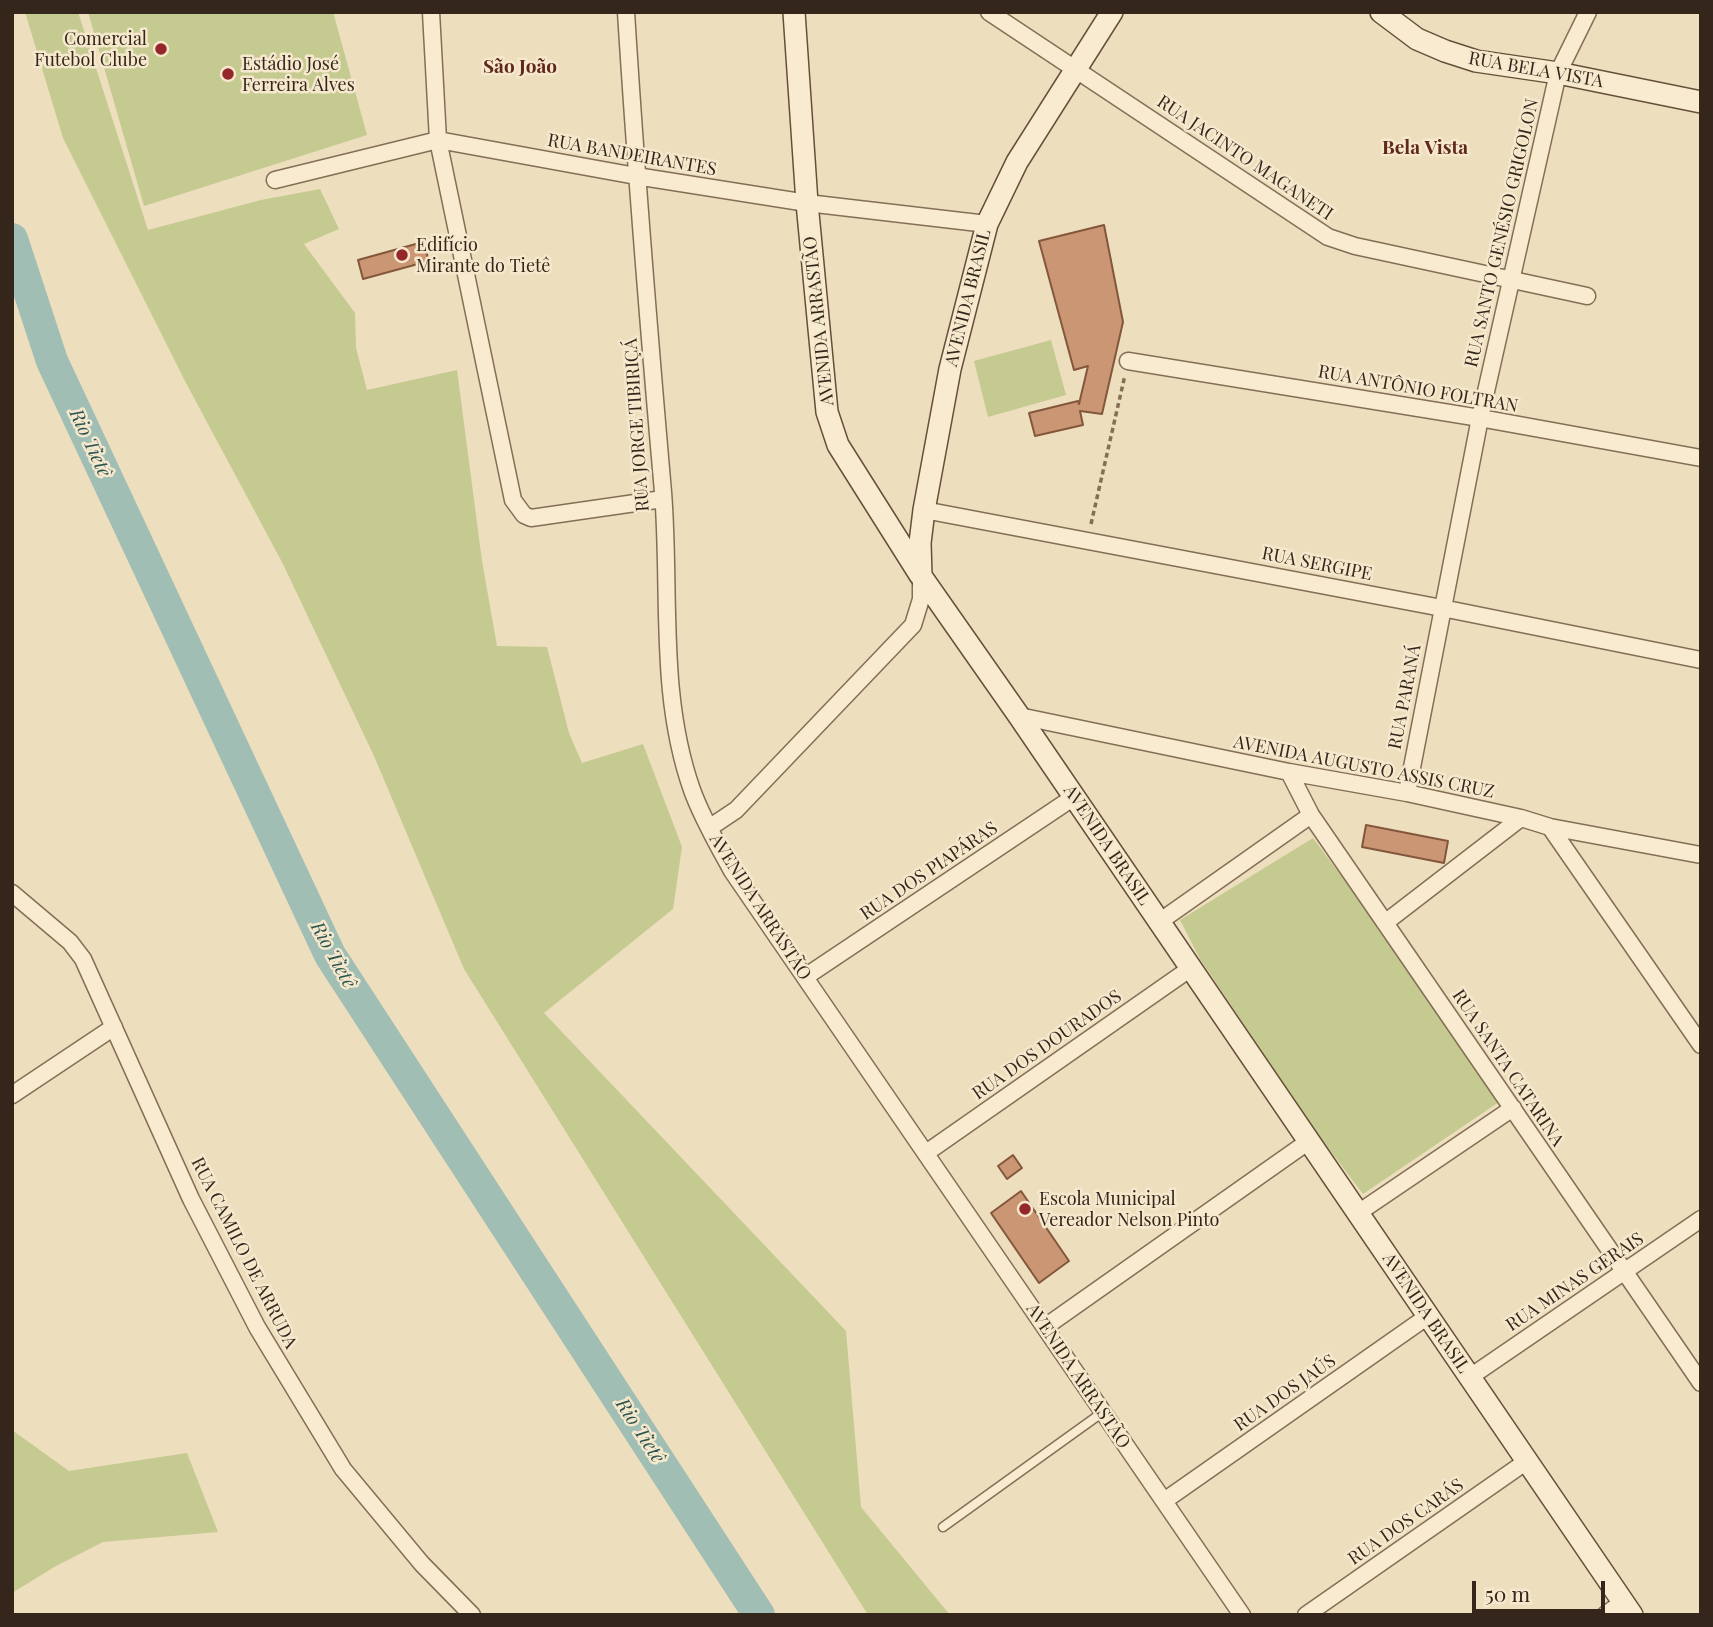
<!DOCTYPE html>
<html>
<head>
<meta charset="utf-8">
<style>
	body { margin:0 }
	#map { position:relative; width:1713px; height:1627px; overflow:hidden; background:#eddebd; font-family:"Playfair Display",serif }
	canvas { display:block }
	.frame { position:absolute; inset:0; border:14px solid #34261b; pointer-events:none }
	.scale { position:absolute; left:1472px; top:1581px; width:133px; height:32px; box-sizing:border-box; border:4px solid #34261b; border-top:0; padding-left:9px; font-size:21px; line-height:24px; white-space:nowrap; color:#34261b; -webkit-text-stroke:5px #f5e8cc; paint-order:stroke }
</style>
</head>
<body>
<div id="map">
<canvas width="1713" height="1627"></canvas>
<div class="frame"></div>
<div class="scale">50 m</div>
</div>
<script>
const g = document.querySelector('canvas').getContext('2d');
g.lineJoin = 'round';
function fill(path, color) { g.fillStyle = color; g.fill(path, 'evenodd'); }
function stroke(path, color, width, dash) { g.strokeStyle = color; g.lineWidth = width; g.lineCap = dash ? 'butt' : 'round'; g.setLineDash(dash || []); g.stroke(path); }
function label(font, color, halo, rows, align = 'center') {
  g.font = font + ' "Playfair Display",serif'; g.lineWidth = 5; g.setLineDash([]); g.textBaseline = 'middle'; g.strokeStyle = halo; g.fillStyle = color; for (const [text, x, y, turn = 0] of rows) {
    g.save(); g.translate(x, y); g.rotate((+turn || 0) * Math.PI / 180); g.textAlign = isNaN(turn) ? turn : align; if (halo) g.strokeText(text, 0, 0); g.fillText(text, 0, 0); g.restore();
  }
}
const green = new Path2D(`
	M25 12H78L148 230 261 200 320 189 339 229 304 244 355 313 356 348 367 390 457 370 482 561 497 646 547 647 569 733 582 763 643 744 682 847 673 909 544 1013 846 1331 861 1507 950 1615H868L464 969 374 756 283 564 186 383 63 138Z
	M88 12H333L367 135 144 206Z
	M1051 340 1066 395 988 417 974 361Z
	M1313 838 1380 928 1499 1102 1363 1194 1319 1136 1200 959 1180 920Z
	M12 1430 69 1471 187 1453 218 1532 103 1542 56 1566 12 1593Z`);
const river = new Path2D(`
	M12 239 52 361 330 955 759 1615`);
const building = new Path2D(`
	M1104 225 1123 322 1102 414 1080 411 1083 425 1035 436 1029 413 1078 401 1079 404 1088 366 1074 370 1039 241Z
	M423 242 429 261 363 279 358 260Z
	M1366 825 1448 841 1444 863 1362 847Z
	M1013 1155 1022 1168 1007 1179 998 1166Z
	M1021 1191 1069 1261 1039 1283 991 1213Z`);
const path = new Path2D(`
	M1091 524 1125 375`);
const lane = new Path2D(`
	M943 1527 1103 1412`);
const street = new Path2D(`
	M431 12 438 140 513 500 524 515 531 518 663 499
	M626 12C636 172 649 332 663 492 671 592 658 694 692 790 702 818 718 845 732 871L1242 1615
	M989 12 1328 237 1355 246 1587 296
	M275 180 438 140 636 176 807 203 987 224
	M1128 361 1480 418 1701 458
	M924 510 1442 608 1701 660
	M1019 716 1289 772 1407 793 1521 818 1550 827 1701 855
	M1289 772 1311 815 1701 1383
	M1407 793 1480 418 1558 73 1588 12
	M1550 827 1701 1045
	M709 828 736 810 913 625 921 599V576
	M12 893 70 942 83 959 191 1199 257 1327 343 1469 422 1564 472 1615
	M1159 922 1311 815
	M1386 922 1521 818
	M805 977 1074 797
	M12 1095 114 1027
	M926 1153 1191 968
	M1358 1213 1513 1108
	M1045 1327 1309 1141
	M1470 1377 1701 1219
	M1164 1501 1428 1316
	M1306 1615 1527 1461
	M1605 1615 1623 1602`);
const secondary = new Path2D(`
	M794 12 807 203 827 412 838 445 920 575
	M1112 12 1017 162 987 224 950 369 924 510 920 543 921 576 1019 716 1632 1615
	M1381 12 1417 39 1445 51 1476 61 1558 73 1701 102`);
const markers = [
	[161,49,7,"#93272a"],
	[228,74,7,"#93272a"],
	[402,255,7,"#93272a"],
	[1025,1209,7,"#93272a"]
];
const poiNames = [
	["Comercial",147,39,"right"],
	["Futebol Clube",147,60,"right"],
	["Estádio José",242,64],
	["Ferreira Alves",242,85],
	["Edifício",416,245],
	["Mirante do Tietê",416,266],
	["Escola Municipal",1039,1199],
	["Vereador Nelson Pinto",1039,1220]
];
const streetNames = [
	["RUA BELA VISTA",1536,70,10],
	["RUA BANDEIRANTES",632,155,10],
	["RUA JACINTO MAGANETI",1245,158,34],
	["RUA SANTO GENÉSIO GRIGOLON",1502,233,-77],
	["AVENIDA BRASIL",968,298,-76],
	["AVENIDA ARRASTÃO",819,321,-96],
	["RUA ANTÔNIO FOLTRAN",1418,389,10],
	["RUA JORGE TIBIRIÇÁ",637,425,-94],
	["RUA SERGIPE",1317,564,11],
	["RUA PARANÁ",1405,697,-79],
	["AVENIDA AUGUSTO ASSIS CRUZ",1364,767,11],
	["AVENIDA BRASIL",1107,845,56],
	["RUA DOS PIAPÁRAS",929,871,-34],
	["AVENIDA ARRASTÃO",760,907,57],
	["RUA DOS DOURADOS",1047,1045,-35],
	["RUA SANTA CATARINA",1508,1068,56],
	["RUA CAMILO DE ARRUDA",244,1253,63],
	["RUA MINAS GERAIS",1575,1282,-34],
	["AVENIDA BRASIL",1426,1313,56],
	["AVENIDA ARRASTÃO",1078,1376,56],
	["RUA DOS JAÚS",1285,1393,-35],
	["RUA DOS CARÁS",1406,1522,-35]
];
const neighbourhoodNames = [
	["São João",520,67],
	["Bela Vista",1425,148]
];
const waterNames = [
	["Rio Tietê",90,443,65],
	["Rio Tietê",333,955,61],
	["Rio Tietê",640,1431,57]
];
fill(green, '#c5ca91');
stroke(river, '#a1beb5', 32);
fill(building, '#cb9673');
stroke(building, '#83573c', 2);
stroke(lane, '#846e56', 11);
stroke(street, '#846e56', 19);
stroke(secondary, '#664f3a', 24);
stroke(path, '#846e56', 3.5, [5, 3.5]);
stroke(lane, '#f8ebd0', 8);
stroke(street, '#f8ebd0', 16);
stroke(secondary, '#f8ebd0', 21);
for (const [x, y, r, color] of markers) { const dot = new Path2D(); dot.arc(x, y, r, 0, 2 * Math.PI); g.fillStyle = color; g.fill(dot); stroke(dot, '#f5e8cc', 2.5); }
label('18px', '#34261b', '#f5e8cc', poiNames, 'left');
label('18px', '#34261b', '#f5e8cc', streetNames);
label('bold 19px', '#60281b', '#f5e8cc', neighbourhoodNames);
label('italic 19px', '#2a5450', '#f5e8cc', waterNames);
</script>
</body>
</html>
